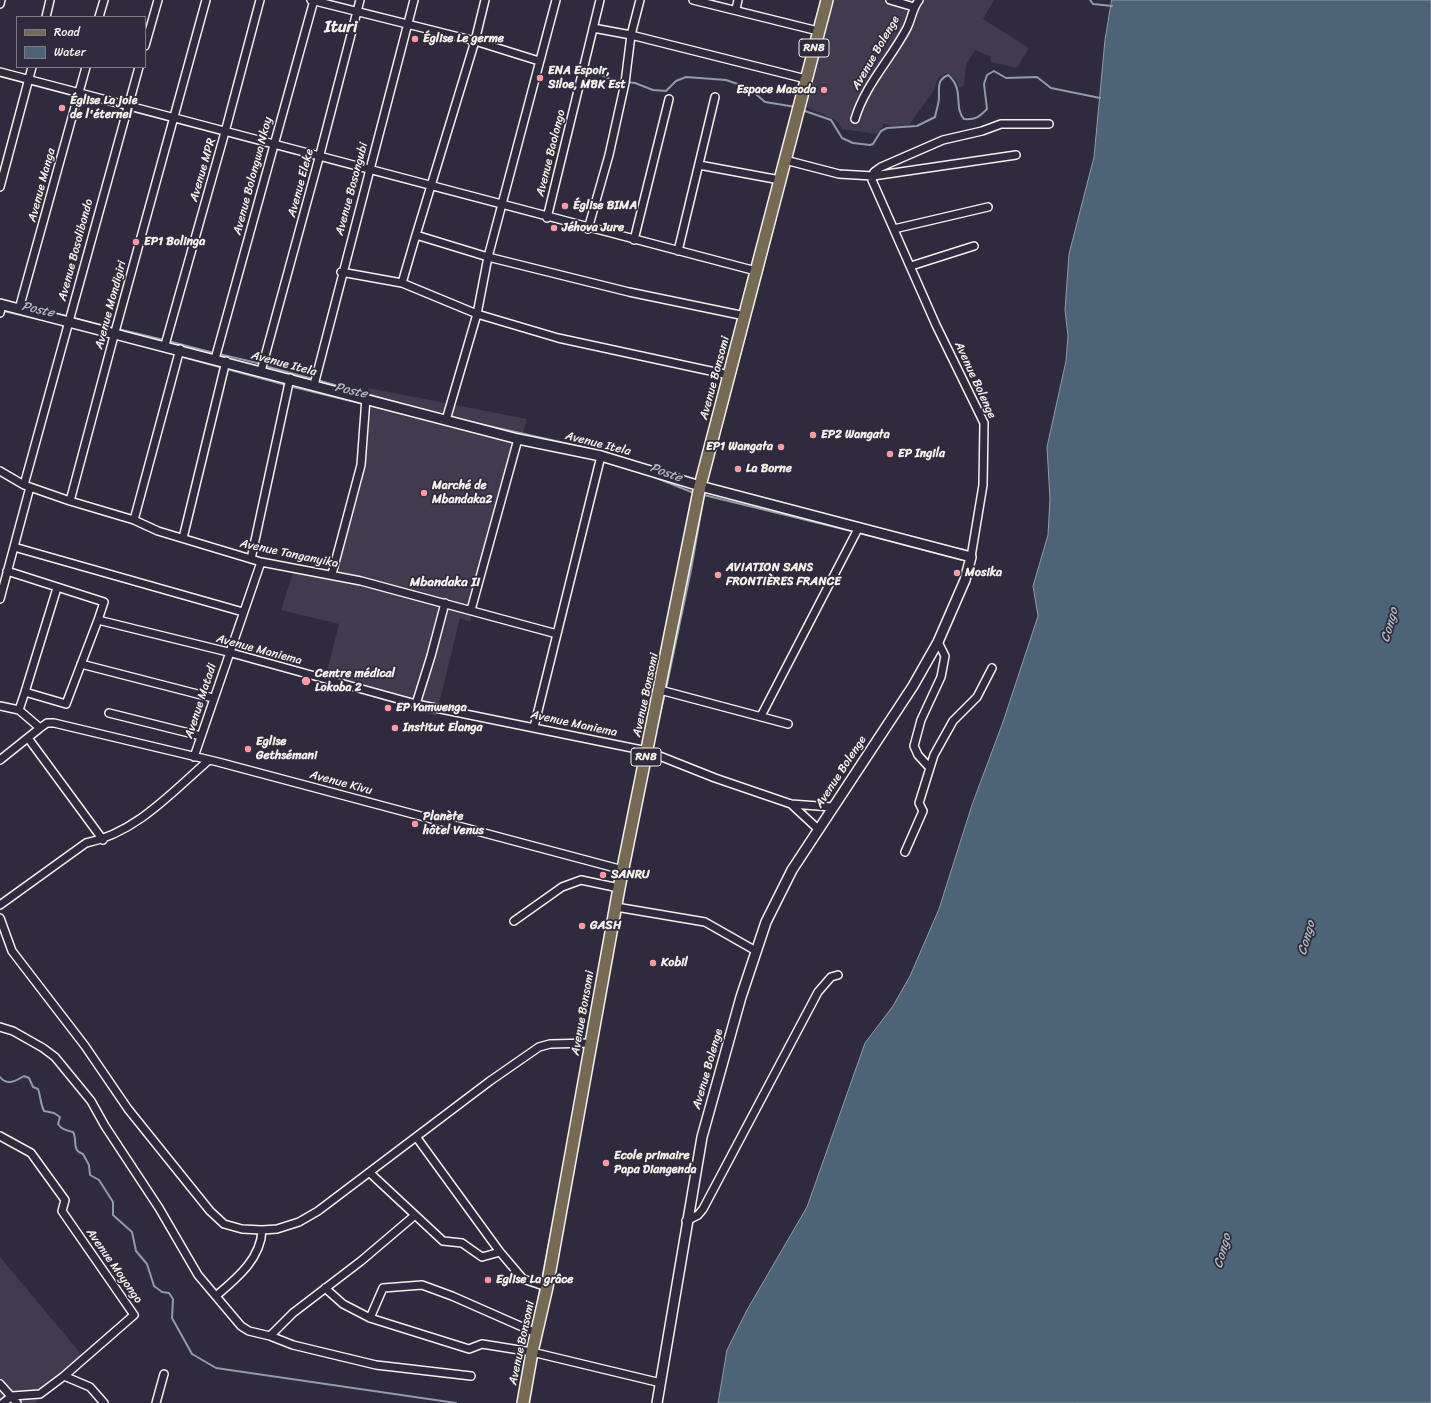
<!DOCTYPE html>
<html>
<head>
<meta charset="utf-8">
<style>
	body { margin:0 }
	#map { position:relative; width:1431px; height:1403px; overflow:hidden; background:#2f2a3d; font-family:Sriracha,sans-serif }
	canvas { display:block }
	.legend { position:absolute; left:16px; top:16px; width:130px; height:52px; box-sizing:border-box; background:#2f2a3d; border:1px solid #7e7a81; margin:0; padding:5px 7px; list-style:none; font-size:12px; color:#f4f1e8 }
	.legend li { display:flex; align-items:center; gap:8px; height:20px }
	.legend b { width:20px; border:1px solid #7e7a81 }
</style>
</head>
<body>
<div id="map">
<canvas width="1431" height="1403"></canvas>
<ul class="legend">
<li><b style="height:5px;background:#776a54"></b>Road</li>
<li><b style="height:11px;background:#4d6378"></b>Water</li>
</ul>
</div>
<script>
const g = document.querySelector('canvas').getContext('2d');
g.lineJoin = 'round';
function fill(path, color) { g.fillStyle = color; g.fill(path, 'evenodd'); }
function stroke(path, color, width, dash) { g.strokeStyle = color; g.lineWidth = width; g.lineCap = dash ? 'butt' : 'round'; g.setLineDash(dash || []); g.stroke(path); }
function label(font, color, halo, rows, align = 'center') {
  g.font = font + ' Sriracha,sans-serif'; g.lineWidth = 3.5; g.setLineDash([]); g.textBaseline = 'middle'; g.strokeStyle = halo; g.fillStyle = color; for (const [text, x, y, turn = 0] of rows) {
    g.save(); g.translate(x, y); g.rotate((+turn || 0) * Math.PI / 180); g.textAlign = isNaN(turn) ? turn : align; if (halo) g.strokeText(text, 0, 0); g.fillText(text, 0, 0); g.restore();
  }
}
const built = new Path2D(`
	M832 0H994L983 19 1029 48 1017 68 991 62 990 56 975 50 966 65 964 86 959 87 955 79 946 73 938 78 934 90 909 125 893 126 884 124 877 134 842 129 837 121 804 106Z
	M368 388 527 419 470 622 460 618 436 716 324 683 339 624 281 610 295 566 332 570 360 464Z
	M0 1257 86 1360 35 1403H0Z`);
const water = new Path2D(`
	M1112 0H1431V1403H718L727 1350 747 1310 807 1207 865 1043 893 1006 910 976 939 909 972 805 1003 722 1038 616 1033 586 1048 535 1050 499 1047 447 1066 361 1068 336 1065 310 1069 254 1094 157 1105 40Z`);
const stream = new Path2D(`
	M1090 0 1093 4 1112 6
	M588 74H600L612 80 635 83 653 90 666 91 676 81 686 77 726 80 749 88 765 102 796 107
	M802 110 831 120 842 138 853 143 870 145 873 144 881 131 887 128 917 126 935 117C936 111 939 104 939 97 939 87 937 80 948 75 965 89 953 107 964 119 976 120 979 117 987 109L984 84 987 75 994 71 1006 78 1037 77 1051 88 1100 98
	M23 305 113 328
	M3 311 42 320
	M118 329 164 340
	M168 341 214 353
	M219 354 261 364
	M179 356 293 387 413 416
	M265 366 313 379
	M317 380 434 413
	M462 420 605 452 629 460
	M654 477 694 493
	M706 485 776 218
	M704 495 855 532
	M859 533 962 560
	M954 548 965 550
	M666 689 691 570 705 489
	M654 740 665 693
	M0 1077C7 1086 16 1081 24 1076L29 1078 33 1087 38 1089C41 1097 40 1103 44 1111L54 1113 60 1117 58 1124C62 1130 66 1130 73 1132 78 1141 71 1150 83 1154L89 1165 90 1175 99 1180 113 1202V1215L132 1232 136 1251 147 1264 154 1286 162 1292 169 1293 173 1299 172 1318 192 1354 216 1368 456 1403
	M535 1315 552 1227
	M529 1403 532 1382`);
const street = new Path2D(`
	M311 0 475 41 539 61
	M693 0 818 31
	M890 0 914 7
	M0 4 1 0
	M736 9 738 0
	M46 17 50 0
	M99 17 104 0
	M593 28 631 35 806 79
	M145 46 158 0
	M0 72C252 140 504 207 756 271
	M855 119C865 85 891 59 907 28 912 18 912 9 919 0
	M785 160 839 174 873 176 1016 155
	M699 165 780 180
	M0 187 32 67
	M547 218 600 0
	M588 229 609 155 625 83 631 35 640 0
	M894 229 988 207
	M416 235 475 41 485 0
	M634 240 669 99
	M678 251 715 97
	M911 266 974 246
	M341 272 402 283 477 314 558 338 729 375
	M402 283 416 235 488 257 629 292 745 316
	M19 309 86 67
	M0 313 2 304
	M165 345 225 132 260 0
	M215 359 314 0
	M261 371 319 158 360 0
	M314 385 414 0
	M446 420 477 314 488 257 556 0
	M0 471 24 485 70 501 134 520 158 531 261 562 361 581 557 634
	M24 485 139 67
	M70 501 115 332 206 0
	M134 520 180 349
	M183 538 226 361
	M14 547 243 612
	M971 557 983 485 984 423 936 325 872 180 874 172 881 167 943 140 982 131 1001 124H1049
	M251 559 290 378
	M7 571 104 602 98 620
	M332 574 361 465 366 398
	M0 599 30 487
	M471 610 518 439
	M81 664 213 698
	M660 690 788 724
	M25 692 57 588
	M416 704 431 656 445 603
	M0 706 19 710 40 728
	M19 710 25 692 66 704 98 620 228 652 416 704 647 751 715 778 791 804 832 807
	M109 713 201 736
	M761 716 859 527
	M534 727 601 456
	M28 738 103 840
	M194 757 261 562
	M0 760 40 728 47 723H54L218 762 623 870
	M929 767 918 755 914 746 921 720 941 677 945 656 938 642
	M791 804 818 829
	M905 852 923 811 919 803 934 755 953 721 977 697 992 668
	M0 905 86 843C136 833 172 792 209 760
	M616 907 705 922 756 951
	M0 918 12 951 85 1046 128 1109 210 1211 224 1224 242 1229 262 1230 277 1229 299 1222 318 1211 490 1081 539 1047 550 1044 591 1043
	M514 921 562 887 581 880 619 888
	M0 1027 13 1031 43 1048 55 1057 91 1101 105 1126 159 1208 198 1275 241 1326 249 1331 270 1336 293 1313 361 1261 414 1216
	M0 1136 31 1153 65 1200 62 1211 134 1315 64 1376
	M417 1138 500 1252 523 1279 547 1287
	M370 1173 443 1241 462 1243 482 1257 500 1252
	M686 1221 698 1215 703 1209 818 992 831 977 838 975
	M325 1288 343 1304 370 1318 469 1349 482 1344 532 1352 661 1383
	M216 1296C236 1279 261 1259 262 1230
	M370 1318 383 1288 422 1285 452 1296 536 1333
	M270 1336 293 1345 376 1365 471 1376
	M0 1384 17 1403
	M3 1403 12 1396 40 1394 64 1376 90 1387 104 1403
	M156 1403 164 1374`);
const secondary = new Path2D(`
	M0 304 518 439 601 456 700 486 971 557 965 580 938 642 913 686 792 870 766 922 741 997 702 1137 657 1403`);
const primary = new Path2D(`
	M523 1403 532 1352 547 1287 619 888 700 486 827 0`);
const markers = [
	[415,39,4,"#ff9aa2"],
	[540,78,4,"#ff9aa2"],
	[824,90,4,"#ff9aa2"],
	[62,108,4,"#ff9aa2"],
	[565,206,4,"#ff9aa2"],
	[554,228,4,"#ff9aa2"],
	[136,242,4,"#ff9aa2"],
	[813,435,4,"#ff9aa2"],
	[781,447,4,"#ff9aa2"],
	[890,454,4,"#ff9aa2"],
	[738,469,4,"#ff9aa2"],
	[424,493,4,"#ff9aa2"],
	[957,573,4,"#ff9aa2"],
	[718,575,4,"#ff9aa2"],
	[306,681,5,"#ff9aa2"],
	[388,708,4,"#ff9aa2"],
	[395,728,4,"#ff9aa2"],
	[248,749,4,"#ff9aa2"],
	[415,824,4,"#ff9aa2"],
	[603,875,4,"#ff9aa2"],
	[582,926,4,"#ff9aa2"],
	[653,963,4,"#ff9aa2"],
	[606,1163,4,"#ff9aa2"],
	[488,1280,4,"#ff9aa2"]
];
const shields = [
	[814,48,30],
	[646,757,30]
];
const shieldNames = [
	["RN8",814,48],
	["RN8",646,757]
];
const poiNames = [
	["Église Le germe",423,39],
	["ENA Espoir,",548,71],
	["Siloe, MBK Est",548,85],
	["Espace Masoda",816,90,"right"],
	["Église La joie",70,101],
	["de l'éternel",70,115],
	["Église BIMA",573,206],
	["Jéhova Jure",562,228],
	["EP1 Bolinga",144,242],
	["EP2 Wangata",821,435],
	["EP1 Wangata",773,447,"right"],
	["EP Ingila",898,454],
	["La Borne",746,469],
	["Marché de",432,486],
	["Mbandaka2",432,500],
	["AVIATION SANS",726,568],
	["FRONTIÈRES FRANCE",726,582],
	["Mosika",965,573],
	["Centre médical",315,674],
	["Lokoba 2",315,688],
	["EP Yamwenga",396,708],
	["Institut Elanga",403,728],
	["Eglise",256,742],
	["Gethsémani",256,756],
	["Planète",423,817],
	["hôtel Venus",423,831],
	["SANRU",611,875],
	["GASH",590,926],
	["Kobil",661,963],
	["Ecole primaire",614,1156],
	["Papa Diangenda",614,1170],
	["Eglise La grâce",496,1280]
];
const streetNames = [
	["Avenue Bolenge",876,53,-60],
	["Avenue Baolongo",551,153,-76],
	["Avenue MPR",203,170,-74],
	["Avenue Bolongwa Nkoy",253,176,-75],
	["Avenue Eleke",301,183,-75],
	["Avenue Manga",42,185,-75],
	["Avenue Bosongubi",352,189,-75],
	["Avenue Bosolibondo",76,250,-75],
	["Avenue Mondigiri",111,305,-75],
	["Avenue Itela",284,364,15],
	["Avenue Bonsomi",715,378,-75],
	["Avenue Bolenge",975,380,65],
	["Avenue Itela",598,444,14],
	["Avenue Tanganyika",289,554,12],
	["Avenue Maniema",259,650,15],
	["Avenue Bonsomi",646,695,-78],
	["Avenue Matadi",201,701,-72],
	["Avenue Maniema",574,724,12],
	["Avenue Bolenge",841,772,-57],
	["Avenue Kivu",341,783,15],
	["Avenue Bonsomi",583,1013,-80],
	["Avenue Bolenge",708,1069,-74],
	["Avenue Moyongo",114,1266,55],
	["Avenue Bonsomi",522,1343,-78]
];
const waterNames = [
	["Poste",38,310,13],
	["Poste",351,391,13],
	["Poste",666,473,20],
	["Congo",1390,625,-75],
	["Congo",1307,938,-75],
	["Congo",1223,1251,-75]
];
const neighbourhoodNames = [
	["Mbandaka II",445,583]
];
const districtNames = [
	["Ituri",341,28]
];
fill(built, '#423a4f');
fill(water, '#4d6378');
stroke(water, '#909ca5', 1);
stroke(stream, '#909ca5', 2);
stroke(street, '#f4f1e8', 10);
stroke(secondary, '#f4f1e8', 12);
stroke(primary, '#f4f1e8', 14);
stroke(street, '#2f2a3d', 7);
stroke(secondary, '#2f2a3d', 9);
stroke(primary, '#776a54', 11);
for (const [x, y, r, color] of markers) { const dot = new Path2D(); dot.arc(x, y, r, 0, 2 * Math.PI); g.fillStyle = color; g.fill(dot); stroke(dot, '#2f2a3d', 1.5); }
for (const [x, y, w] of shields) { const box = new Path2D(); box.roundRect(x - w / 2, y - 9, w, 18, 3); g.fillStyle = '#2f2a3d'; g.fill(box); stroke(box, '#f4f1e8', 1); }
label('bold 11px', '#f4f1e8', null, shieldNames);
label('bold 12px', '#f4f1e8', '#2f2a3d', poiNames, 'left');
label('12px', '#f4f1e8', '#2f2a3d', streetNames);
label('italic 13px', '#b1b8bb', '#2f2a3d', waterNames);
label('bold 13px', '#f4f1e8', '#2f2a3d', neighbourhoodNames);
label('bold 16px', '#f4f1e8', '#2f2a3d', districtNames);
</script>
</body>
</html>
